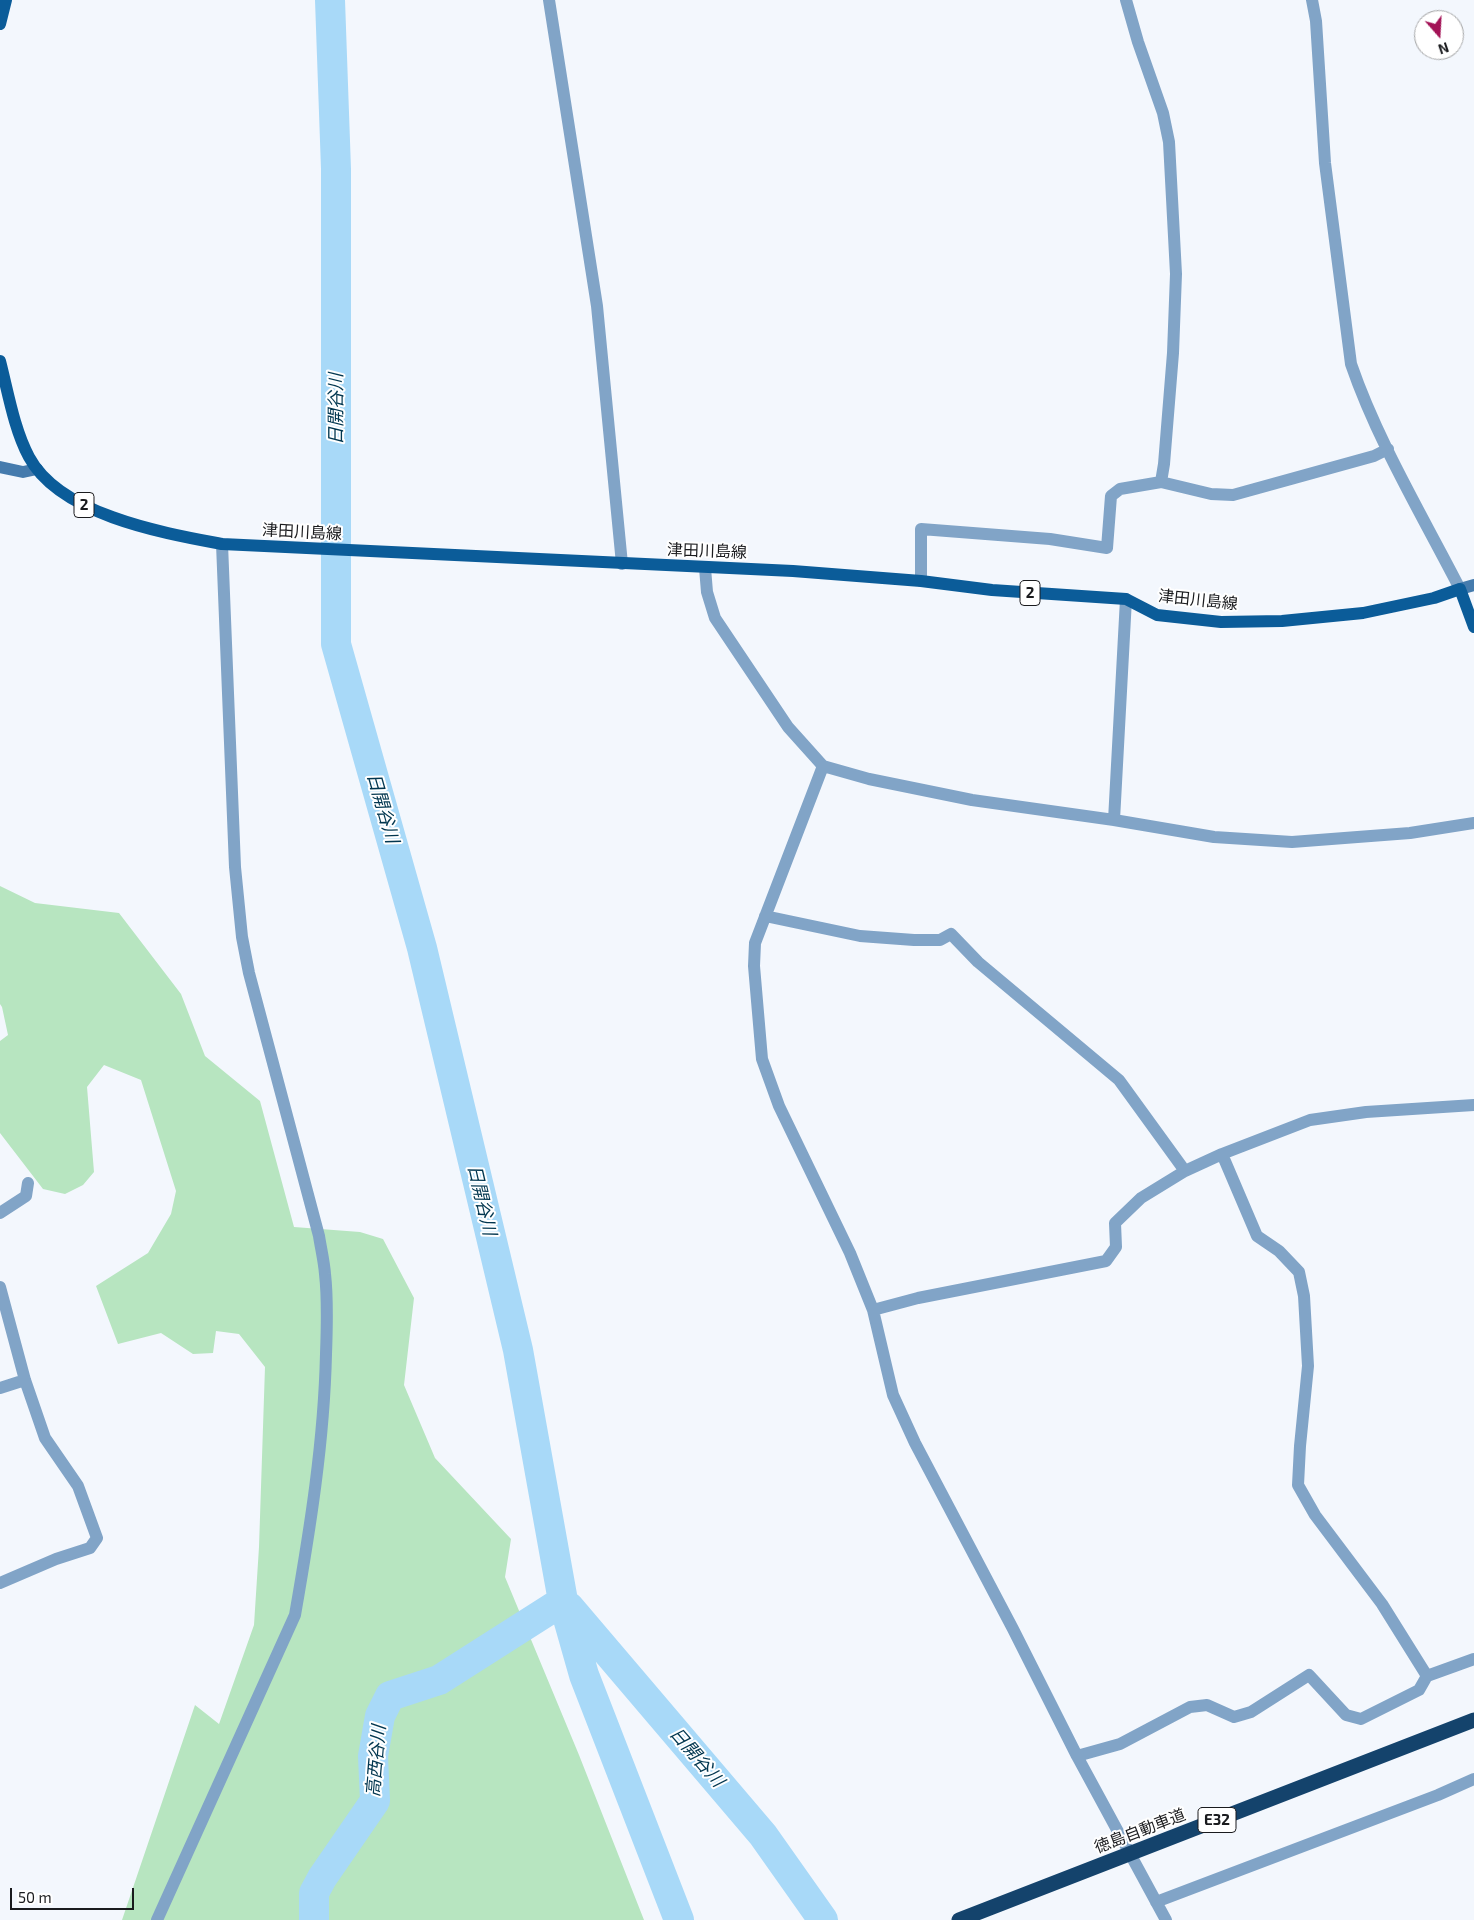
<!DOCTYPE html>
<html>
<head>
<meta charset="utf-8">
<style>
	body { margin:0 }
	#map { position:relative; width:1474px; height:1920px; overflow:hidden; background:#f3f7fd; font-family:"Exo 2",sans-serif }
	canvas { display:block }
	.north { position:absolute; left:1414px; top:10px; width:50px; height:50px; box-sizing:border-box; background:#fff; border:1px solid #a3a4a5; border-radius:50%; rotate:161deg; font-size:14px; font-weight:700; line-height:20px; text-align:center; color:#1a1b1e }
	.north::after { content:''; display:block; margin:auto; width:18px; height:22px; background:#a31256; clip-path:polygon(50% 0,100% 100%,50% 72%,0 100%) }
	.scale { position:absolute; left:10px; top:1888px; width:124px; height:22px; box-sizing:border-box; border:2px solid #1a1b1e; border-top:0; padding-left:6px; font-size:15px; line-height:18px; white-space:nowrap; color:#1a1b1e; -webkit-text-stroke:4px #fff; paint-order:stroke }
</style>
</head>
<body>
<div id="map">
<canvas width="1474" height="1920"></canvas>
<div class="north">N</div>
<div class="scale">50 m</div>
</div>
<script>
const g = document.querySelector('canvas').getContext('2d');
g.lineJoin = 'round';
function fill(path, color) { g.fillStyle = color; g.fill(path, 'evenodd'); }
function stroke(path, color, width, dash) { g.strokeStyle = color; g.lineWidth = width; g.lineCap = dash ? 'butt' : 'round'; g.setLineDash(dash || []); g.stroke(path); }
function label(font, color, halo, rows, align = 'center') {
  g.font = font + ' "Exo 2","Noto Sans JP",sans-serif'; g.lineWidth = 4; g.setLineDash([]); g.textBaseline = 'middle'; g.strokeStyle = halo; g.fillStyle = color; for (const [text, x, y, turn = 0] of rows) {
    g.save(); g.translate(x, y); g.rotate((+turn || 0) * Math.PI / 180); g.textAlign = isNaN(turn) ? turn : align; if (halo) g.strokeText(text, 0, 0); g.fillText(text, 0, 0); g.restore();
  }
}
const green = new Path2D(`
	M0 886 35 903 119 913 181 994 205 1056 260 1101 294 1227 360 1232 383 1239 414 1298 404 1385 435 1458 511 1539 505 1577 579 1755 644 1920H122L195 1705 219 1724 254 1625 259 1547 265 1367 239 1334 216 1331 213 1353 193 1354 161 1333 118 1344 96 1286 148 1253 171 1214 176 1191 141 1080 104 1065 87 1087 94 1172 83 1185 65 1194 43 1189 0 1133V1041L8 1035 2 1007 0 1004Z`);
const river = new Path2D(`
	M330 0 336 169V644L422 948 518 1350 563 1601 584 1675 679 1920
	M569 1607 763 1835 823 1920
	M314 1920V1893L322 1878 375 1801 373 1756 380 1716 390 1696 439 1680 563 1601`);
const minor = new Path2D(`
	M549 0 597 306 622 564
	M1126 0 1138 42 1163 113 1169 142 1176 274 1173 353 1164 464 1161 482 1211 494 1233 495 1374 456 1388 449
	M1312 0 1316 21 1325 163 1351 364C1377 440 1423 517 1460 589
	M705 568 707 592 715 618 788 727 823 766 869 779 972 800 1114 820 1214 837 1292 842 1410 833 1474 823
	M921 581V529L1050 539 1107 548 1111 496 1120 489 1161 482
	M823 766 755 943 754 966 762 1059 779 1106 850 1253 873 1310 893 1395 915 1443 1013 1629 1077 1756 1166 1920
	M1114 820 1126 599
	M765 916 860 936 914 940H940L951 934 978 962 1119 1080 1185 1171
	M1222 1154 1257 1236 1279 1251 1299 1272 1304 1296 1308 1366 1300 1446 1298 1485 1315 1515 1382 1604 1427 1676
	M0 1213 26 1196 28 1183
	M0 1287 25 1380 45 1438 78 1486 97 1538 90 1548 56 1559 0 1583
	M873 1310 918 1298 1106 1261 1116 1247 1115 1223 1141 1198 1185 1171 1222 1154 1310 1120 1366 1112 1474 1105
	M0 1388 25 1380
	M1077 1756 1120 1744 1190 1707 1207 1705 1234 1717 1251 1712 1309 1675 1346 1715 1361 1719 1419 1690 1427 1676 1474 1659
	M1156 1902 1438 1795 1474 1779`);
const tertiary = new Path2D(`
	M157 1920 295 1615C310 1529 324 1442 326 1354 327 1328 328 1300 325 1274 324 1261 321 1249 319 1236L249 973 242 937 235 867 222 544`);
const secondary = new Path2D(`
	M0 467 23 472 37 469
	M1460 589 1474 585`);
const primary = new Path2D(`
	M0 24 6 0
	M0 361C8 392 14 429 29 457 60 515 163 533 222 544L793 571 921 581 992 590 1126 599 1157 615 1221 622 1282 621 1363 613 1434 598 1460 589 1474 627`);
const motorwayBridge = new Path2D(`
	M959 1920 1474 1720`);
const shields = [
	[84,505,20],
	[1030,593,20],
	[1217,1820,38]
];
const shieldNames = [
	["2",84,505],
	["2",1030,593],
	["E32",1217,1820]
];
const streetNames = [
	["津田川島線",302,532,3],
	["津田川島線",707,551,2],
	["津田川島線",1198,600,6],
	["徳島自動車道",1140,1831,-21]
];
const waterNames = [
	["日開谷川",336,409,-90],
	["日開谷川",383,808,74],
	["日開谷川",482,1200,77],
	["日開谷川",697,1757,49],
	["高西谷川",376,1761,-85]
];
fill(green, '#b7e5c0');
stroke(river, '#a8d9f8', 30);
stroke(minor, '#81a4c7', 12);
stroke(tertiary, '#81a4c7', 12);
stroke(secondary, '#457bad', 12);
stroke(primary, '#0b5c99', 12);
stroke(motorwayBridge, '#14436c', 15);
for (const [x, y, w] of shields) { const box = new Path2D(); box.roundRect(x - w / 2, y - 12.5, w, 25, 4); g.fillStyle = '#fff'; g.fill(box); stroke(box, '#1a1b1e', 1); }
label('bold 15px', '#1a1b1e', null, shieldNames);
label('16px', '#1a1b1e', '#fff', streetNames);
label('italic 18px', '#01364f', '#fff', waterNames);
</script>
</body>
</html>
